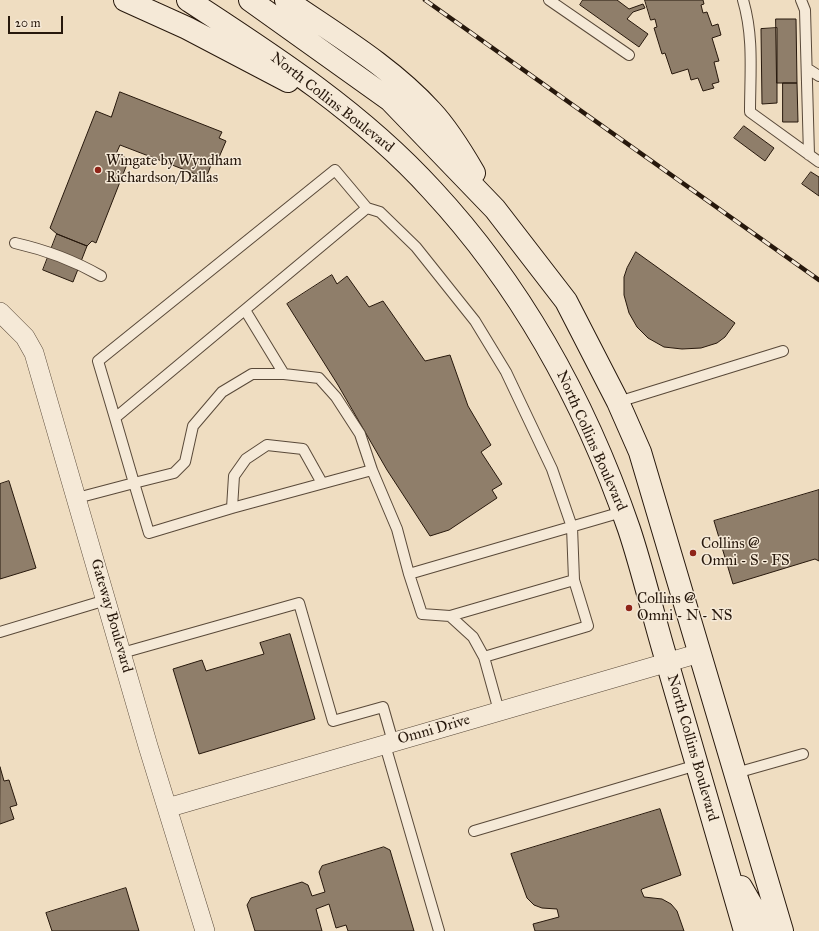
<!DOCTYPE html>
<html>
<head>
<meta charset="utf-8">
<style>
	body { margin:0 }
	#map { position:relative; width:819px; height:931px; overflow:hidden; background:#efddc1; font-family:"IM FELL Great Primer",serif }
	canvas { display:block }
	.scale { position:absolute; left:8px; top:16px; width:55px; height:18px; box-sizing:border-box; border:2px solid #27180c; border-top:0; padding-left:5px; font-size:12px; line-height:14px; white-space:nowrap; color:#27180c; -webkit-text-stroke:3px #f5e9d7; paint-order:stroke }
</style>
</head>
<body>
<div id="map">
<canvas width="819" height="931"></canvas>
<div class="scale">20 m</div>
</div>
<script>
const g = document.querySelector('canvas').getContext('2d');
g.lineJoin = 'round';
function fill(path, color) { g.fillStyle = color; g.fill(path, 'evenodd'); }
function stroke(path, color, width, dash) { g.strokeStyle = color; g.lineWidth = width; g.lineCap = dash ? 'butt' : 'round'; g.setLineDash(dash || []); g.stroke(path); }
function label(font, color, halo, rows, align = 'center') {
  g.font = font + ' "IM FELL Great Primer",serif'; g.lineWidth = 3; g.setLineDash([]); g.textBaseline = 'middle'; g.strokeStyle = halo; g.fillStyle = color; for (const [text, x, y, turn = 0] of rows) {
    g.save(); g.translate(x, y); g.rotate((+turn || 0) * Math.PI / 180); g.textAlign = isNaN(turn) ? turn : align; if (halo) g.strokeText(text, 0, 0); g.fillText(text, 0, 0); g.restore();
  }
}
const building = new Path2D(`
	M583 0H617L629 9 643 4 645 8 633 12 627 19 648 34 639 47 580 5Z
	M645 0H703L704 4 701 5 703 13 707 12 712 26 718 24 721 35 712 38 719 61 714 62 719 82 712 84 714 88 703 91 698 78 691 80 688 69 672 74 665 53 662 54 654 28 657 27 655 19 651 20Z
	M776 19H796L797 83H777Z
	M777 28V103L762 104 761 29Z
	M783 83H797L798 122H783Z
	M120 92 222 132 219 138 226 141 217 162 213 160 206 178 120 145 116 154 129 159 96 243 92 241 87 246 57 234 50 228 96 111 111 117Z
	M744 126 774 148 765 161 734 138Z
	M811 172 819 177V196L802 184Z
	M57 234 87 246 73 282 43 270Z
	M636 252 735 323 725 337 717 343 701 348 682 349 664 347 648 338 637 327 629 313 624 295V277L627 268Z
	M332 275 337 284 347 276 369 307 383 301 425 361 450 355 468 406 491 445 481 452 502 484 492 490 497 498 449 530 430 536 387 470 338 385 287 304Z
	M9 481 36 568 0 579V484Z
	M819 490V561L815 559 733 584 714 521Z
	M290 634 315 719 199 754 173 669 202 660 206 671 264 654 260 643Z
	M0 767 4 781 9 780 17 805 10 807 14 819 0 824Z
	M660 809 681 875 642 889 641 890 644 897 662 899 671 904 677 911 684 931H535L533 924 559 917 557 909 542 908 534 905 527 898 511 854Z
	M384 847 390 850 414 931H348L346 925 336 928 329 904 316 909 322 931H255L247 905 251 898 302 882 308 885 312 896 325 892 319 872 322 866Z
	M126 888 139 931H52L46 913Z`);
const service = new Path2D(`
	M549 0 629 55
	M743 0C754 37 750 74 750 112L819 162
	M801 0 805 10 809 155
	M808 69 819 76
	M15 243C46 250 73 260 101 276
	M245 310 284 374H252L222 392 193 426 185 462 174 473 134 483 115 418 367 208 380 212 416 247 475 321 506 372 552 469 572 527 574 580 588 626 484 657
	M284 374 319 378 336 397 360 434 372 470
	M618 402 783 351
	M115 418 98 361 335 170 367 208
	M77 498 134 483 149 533 232 508 372 470 397 529 409 574 422 614 450 616 473 637 484 657 499 711
	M232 508 234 476 246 459 267 445 303 449 322 483
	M409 574 622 512
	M450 616 574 580
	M0 632 106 600
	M122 653 299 603 333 721 383 707 393 742
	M385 745 439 931
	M736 773 803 754
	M474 831 697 765`);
const minor = new Path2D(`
	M0 312 25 337 34 353 148 746 205 931
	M167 808 700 653`);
const secondary = new Path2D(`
	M125 0 187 28 288 81
	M188 0C274 56 362 113 432 190 523 288 586 404 629 529 644 574 654 620 668 665 694 754 719 842 745 931
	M250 0 390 100 495 209 566 301 618 402 640 452 782 931
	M286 0C335 34 390 66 431 111 446 127 463 154 474 173
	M741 887 759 918 769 931`);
const rail = new Path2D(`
	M425 0 819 280`);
const markers = [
	[98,170,4,"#8f2418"],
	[693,553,4,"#8f2418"],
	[629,608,4,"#8f2418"]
];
const streetNames = [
	["North Collins Boulevard",332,103,38],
	["North Collins Boulevard",591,441,66],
	["Gateway Boulevard",111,616,74],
	["Omni Drive",434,730,-16],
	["North Collins Boulevard",692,748,74]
];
const poiNames = [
	["Wingate by Wyndham",106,161],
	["Richardson/Dallas",106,178],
	["Collins @",701,544],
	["Omni - S - FS",701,561],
	["Collins @",637,599],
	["Omni - N - NS",637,616]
];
fill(building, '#8f7e6a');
stroke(building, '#27180c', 1);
stroke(service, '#594939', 12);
stroke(minor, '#594939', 20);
stroke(secondary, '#27180c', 24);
stroke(service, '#f5e9d7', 10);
stroke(minor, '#f5e9d7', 19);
stroke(secondary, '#f5e9d7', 22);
stroke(rail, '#27180c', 4.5);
stroke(rail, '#f5e9d7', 3, [9]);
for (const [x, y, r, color] of markers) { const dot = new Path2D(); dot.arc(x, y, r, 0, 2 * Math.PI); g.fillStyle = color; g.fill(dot); stroke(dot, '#f5e9d7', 1.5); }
label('15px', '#27180c', '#f5e9d7', streetNames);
label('15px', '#27180c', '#f5e9d7', poiNames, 'left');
</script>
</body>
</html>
